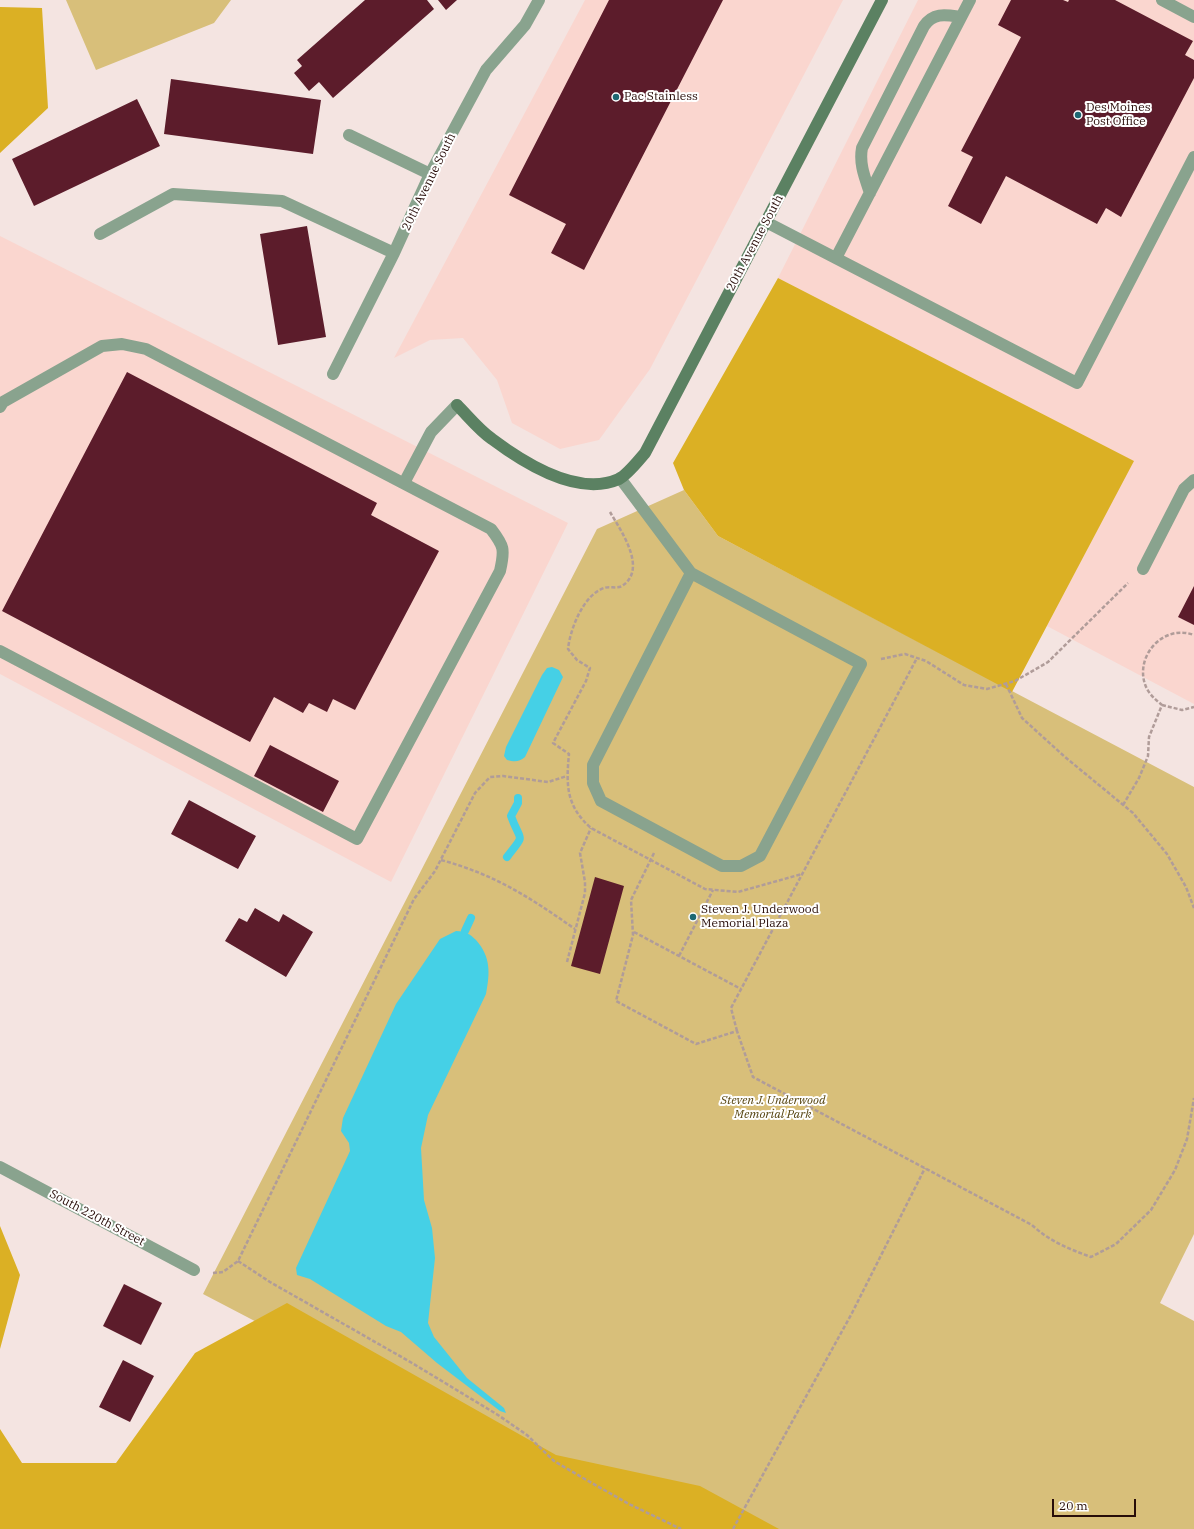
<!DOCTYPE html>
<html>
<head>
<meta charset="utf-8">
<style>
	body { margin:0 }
	#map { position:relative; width:1194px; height:1529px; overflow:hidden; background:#f4e4e1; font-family:"IBM Plex Serif",serif }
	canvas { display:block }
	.scale { position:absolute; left:1052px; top:1499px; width:84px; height:18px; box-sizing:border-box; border:2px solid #280d09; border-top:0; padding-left:5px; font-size:12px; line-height:14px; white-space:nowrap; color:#280d09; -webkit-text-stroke:3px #fff; paint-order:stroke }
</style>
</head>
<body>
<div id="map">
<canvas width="1194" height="1529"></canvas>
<div class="scale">20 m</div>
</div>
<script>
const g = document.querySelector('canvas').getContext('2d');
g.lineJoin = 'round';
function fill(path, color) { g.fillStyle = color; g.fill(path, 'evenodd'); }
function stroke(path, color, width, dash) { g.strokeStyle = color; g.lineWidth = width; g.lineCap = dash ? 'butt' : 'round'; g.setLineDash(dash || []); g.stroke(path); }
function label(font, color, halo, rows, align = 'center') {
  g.font = font + ' "IBM Plex Serif",serif'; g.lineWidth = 4; g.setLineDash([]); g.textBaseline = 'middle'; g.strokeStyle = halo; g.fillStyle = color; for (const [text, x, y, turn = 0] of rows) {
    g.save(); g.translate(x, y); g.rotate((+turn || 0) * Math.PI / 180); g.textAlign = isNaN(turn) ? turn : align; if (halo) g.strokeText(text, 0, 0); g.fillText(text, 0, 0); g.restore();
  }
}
const built = new Path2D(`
	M585 0H843L650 369 599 440 560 449 512 423 497 380 463 338 430 340 394 358Z
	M918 0H1194V704L1047 626 1133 461 778 278Z
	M0 236 568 523 391 882 0 674Z`);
const green = new Path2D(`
	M66 0H231L214 23 96 70Z
	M684 490 718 536 1194 787V1234L1160 1303 1194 1321V1529H653L203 1294 597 529Z`);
const forest = new Path2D(`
	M0 7 42 8 48 108 0 153Z
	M778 278 1134 461 1012 692 718 536 684 490 673 463Z
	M0 1226 20 1275 0 1349Z
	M287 1303 556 1455 700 1486 779 1529H0V1429L22 1463H116L195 1353Z`);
const water = new Path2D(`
	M552 667 559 670 563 677 525 757C519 762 515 762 507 760L504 756 506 747 542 675 547 668Z
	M456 931C465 931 470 934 476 940 491 957 490 973 486 994L428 1115 421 1148 424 1200 432 1228 435 1258 428 1323 434 1337 467 1378 504 1408 506 1413 500 1411 437 1363 401 1332 386 1326 310 1279 297 1275 296 1268 350 1151 349 1143 341 1131 343 1118 396 1004 440 939Z`);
const stream = new Path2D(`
	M507 857C526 832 521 844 511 816L518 803V798
	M465 931 471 918`);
const building = new Path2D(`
	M365 0H427L434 9 333 98 319 82 309 91 294 73 302 66 297 60Z
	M438 0H457L446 10Z
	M609 0H723L584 270 551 253 566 224 509 195Z
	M1011 0H1063L1068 2 1069 0H1115L1193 41 1185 55 1194 60V78L1121 217 1106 208 1097 224 1006 176 981 224 948 206 973 157 961 151 1021 37 998 25Z
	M171 79 321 100 313 154 164 134Z
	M137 99 160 146 34 206 12 159Z
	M307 226 326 337 278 345 260 234Z
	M127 372 377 503 371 515 439 551 355 710 333 699 327 712 309 703 303 713 274 697 250 742 2 611Z
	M1194 586V625L1178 617Z
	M270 745 339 781 323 812 254 776Z
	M189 800 256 836 238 869 171 834Z
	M595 877 624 886 600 974 571 966Z
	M255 908 279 922 283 914 313 932 286 977 225 941 239 918 247 922Z
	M124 1284 162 1303 141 1345 103 1326Z
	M123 1360 154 1376 130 1422 99 1407Z`);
const path = new Path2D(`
	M610 512C621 531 648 569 622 586 617 589 609 586 604 588 583 595 570 630 568 649L577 660 590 668 586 681 553 743 569 754C566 785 566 806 591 828L705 889 738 892 802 874
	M881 659 905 654 926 661 964 685 987 689 1015 681 1048 662 1128 583
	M1006 684 1022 718 1065 757 1133 813 1167 854 1186 887 1194 908
	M1162 705 1182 710 1194 707
	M1123 805 1139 778 1148 756 1149 737 1162 705C1156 700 1151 696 1147 689 1132 659 1162 623 1194 635
	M654 853 631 900 633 935 616 1001 696 1044 737 1031 753 1077 1032 1225C1049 1241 1069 1249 1091 1257L1116 1244 1151 1210 1175 1170 1187 1139 1194 1098
	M441 860C496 875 529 897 575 929
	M634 932 741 989
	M679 956 713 890
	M567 962 585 893V882L580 853 591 828
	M737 1031 731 1008 917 658
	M238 1261 270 1282 412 1363 498 1415 527 1435 554 1461 583 1478 629 1504 681 1529
	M213 1273 223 1272 238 1261 414 899 435 871 475 793 490 777 503 776 548 782 567 776
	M733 1529 852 1313 925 1168`);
const lane = new Path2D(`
	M1162 0 1194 17
	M349 135 430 174
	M870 193C865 178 859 164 862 148L924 26C934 12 946 15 961 17
	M766 222 1077 383 1194 157
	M836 258 970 0
	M0 407 3 402 102 346 122 344 146 349 491 529C504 546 505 549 500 571L357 839 0 651
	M620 478 691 573 861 664 760 856 741 866H722L601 801 593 783V765L691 573
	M404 483 431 432 457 405
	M1143 569 1184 489 1194 480`);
const street = new Path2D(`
	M100 234 173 194 282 201 394 253
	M333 374 394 253 430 174 486 70 525 25 539 0
	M0 1167 194 1270`);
const secondary = new Path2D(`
	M457 405C468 416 479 430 492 439 524 463 578 497 619 479 628 474 638 461 645 453L882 0`);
const markers = [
	[616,97,4,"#1d6772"],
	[1078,115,4,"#1d6772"],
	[693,917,4,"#1d6772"]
];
const poiNames = [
	["Pac Stainless",624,97],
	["Des Moines",1086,108],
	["Post Office",1086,122],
	["Steven J. Underwood",701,910],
	["Memorial Plaza",701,924]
];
const streetNames = [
	["20th Avenue South",429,182,-64],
	["20th Avenue South",755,243,-62],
	["South 220th Street",97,1218,28]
];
const parkNames = [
	["Steven J. Underwood",773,1101],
	["Memorial Park",773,1115]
];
fill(built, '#fad6cf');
fill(green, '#d8bf7a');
fill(forest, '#dbb024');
fill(water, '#45d0e6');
stroke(stream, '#45d0e6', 8);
fill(building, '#5c1c2b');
stroke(path, '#b09c99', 2.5, [4, 2]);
stroke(lane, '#89a38e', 12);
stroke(street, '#89a38e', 12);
stroke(secondary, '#5b8162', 12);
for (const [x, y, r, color] of markers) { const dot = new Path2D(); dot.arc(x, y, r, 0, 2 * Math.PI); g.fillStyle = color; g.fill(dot); stroke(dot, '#fff', 1.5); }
label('12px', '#280d09', '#fff', poiNames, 'left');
label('12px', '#280d09', '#fff', streetNames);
label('italic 12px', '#55430e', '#fff', parkNames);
</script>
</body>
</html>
